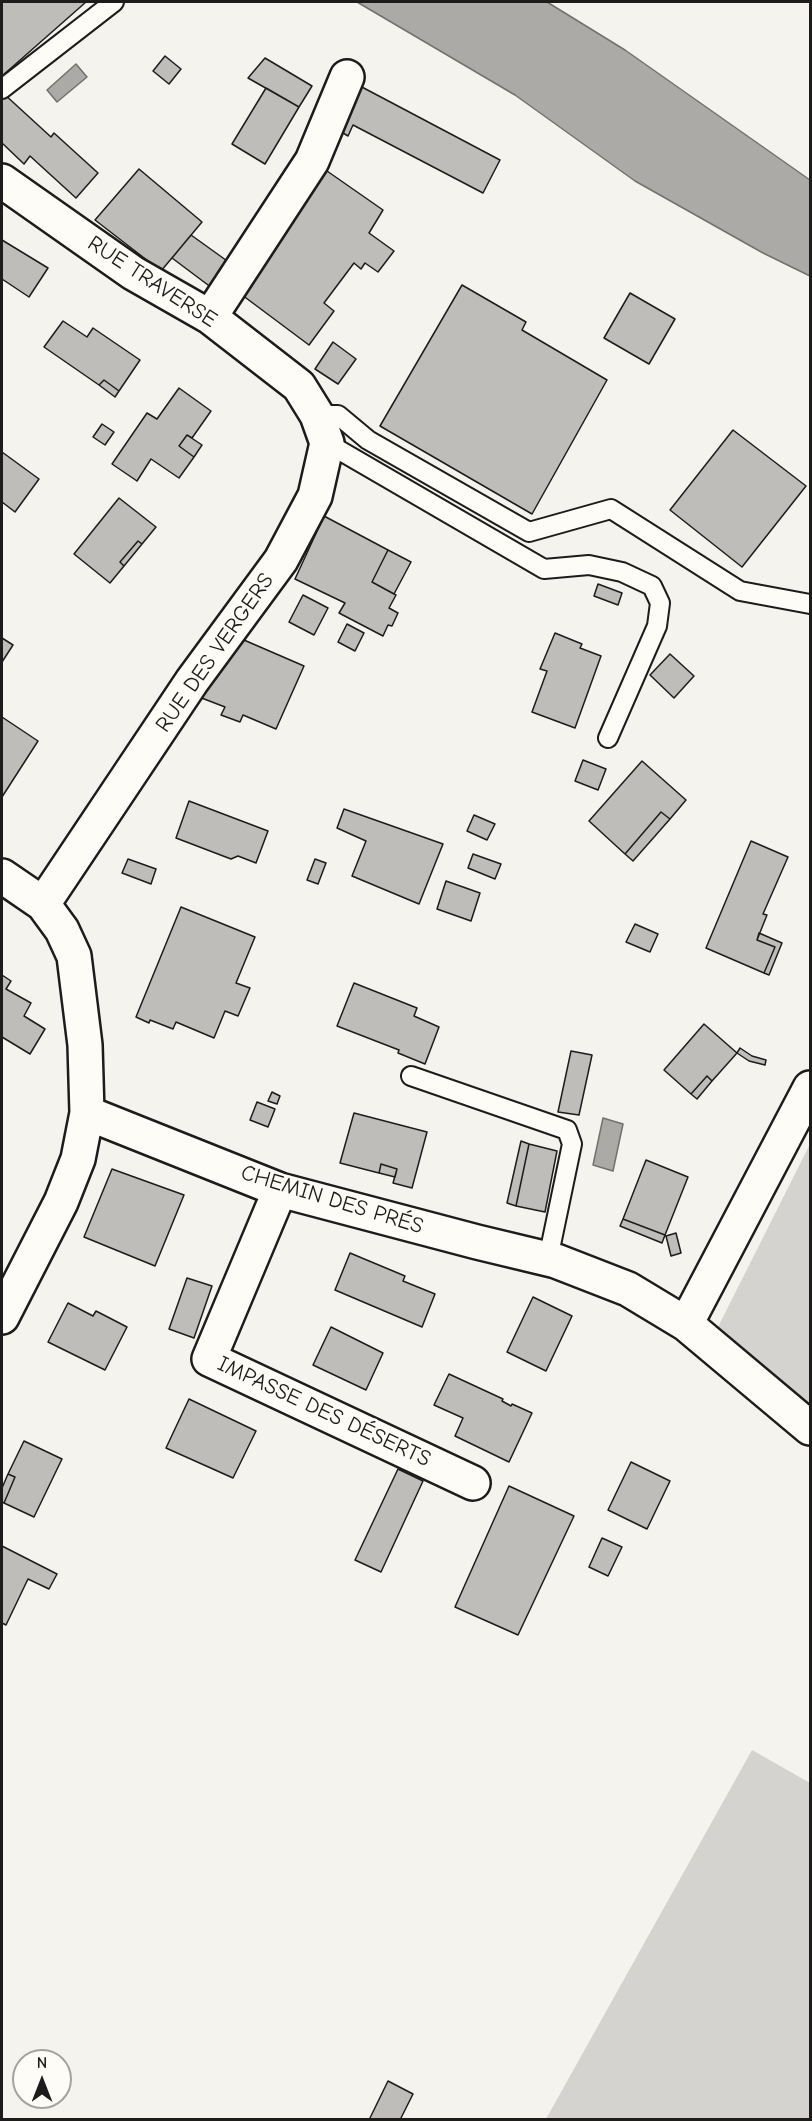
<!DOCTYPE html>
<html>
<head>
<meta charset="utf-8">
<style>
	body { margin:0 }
	#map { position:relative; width:812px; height:2121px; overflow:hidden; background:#f4f3ee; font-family:"Comic Neue",sans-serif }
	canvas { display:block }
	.frame { position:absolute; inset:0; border:3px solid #1c1c1c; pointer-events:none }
	.north { position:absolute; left:12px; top:2049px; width:60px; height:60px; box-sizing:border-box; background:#fdfcf7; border:2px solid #a3a29f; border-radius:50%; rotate:0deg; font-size:16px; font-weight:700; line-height:24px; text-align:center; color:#1c1c1c }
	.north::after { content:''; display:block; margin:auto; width:21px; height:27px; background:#1c1c1c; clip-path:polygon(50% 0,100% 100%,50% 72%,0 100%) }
</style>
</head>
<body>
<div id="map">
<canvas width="812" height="2121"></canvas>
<div class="frame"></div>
<div class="north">N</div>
</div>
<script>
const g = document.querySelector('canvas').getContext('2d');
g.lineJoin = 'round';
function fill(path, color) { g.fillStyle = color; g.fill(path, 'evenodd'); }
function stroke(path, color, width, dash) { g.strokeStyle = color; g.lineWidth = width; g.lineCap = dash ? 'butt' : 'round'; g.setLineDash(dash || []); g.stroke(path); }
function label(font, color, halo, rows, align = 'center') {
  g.font = font + ' "Comic Neue",sans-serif'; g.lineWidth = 4.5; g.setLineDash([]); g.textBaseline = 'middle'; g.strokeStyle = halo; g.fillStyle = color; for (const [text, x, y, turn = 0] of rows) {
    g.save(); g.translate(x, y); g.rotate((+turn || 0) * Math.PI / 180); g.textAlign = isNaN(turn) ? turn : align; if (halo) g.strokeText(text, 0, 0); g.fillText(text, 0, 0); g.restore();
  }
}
const green = new Path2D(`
	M810 1144V1407L718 1327Z
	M752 1750 810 1783V2119H546Z`);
const water = new Path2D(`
	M357 2H547L625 50 810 180V276L763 253 635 181 515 95Z
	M76 64 87 77 57 102 47 90Z
	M603 1118 623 1124 613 1171 593 1165Z`);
const building = new Path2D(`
	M2 2H86L2 76Z
	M165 56 181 69 169 84 153 71Z
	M265 58 312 86 299 107 248 78Z
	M360 86 500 160 483 193 353 125 348 136 338 130Z
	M266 88 299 107 265 164 232 144Z
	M3 93 51 137 54 133 98 173 76 198 30 156 24 164 2 143V95Z
	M139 169 202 222 161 271 95 220Z
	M327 171 383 210 369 233 394 251 378 272 365 263 361 269 354 263 324 303 334 311 309 345 238 292Z
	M191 235 230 263 212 288 172 258Z
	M2 240 48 268 29 297 2 279Z
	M462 285 526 322 522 330 607 380 532 514 380 426Z
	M630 293 675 319 649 364 604 338Z
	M63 321 87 337 93 328 140 360 119 391 104 380 99 385 44 347Z
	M333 342 356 359 338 384 315 369Z
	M104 380 119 391 115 397 99 385Z
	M179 388 211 411 192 438 187 435 179 446 194 457 179 478 151 459 137 481 112 464 147 413 157 419Z
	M102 424 114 432 105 445 93 437Z
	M733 430 806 486 742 567 670 510Z
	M187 435 202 445 194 457 179 446Z
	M2 452 39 479 15 512 2 502Z
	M119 498 156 527 142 544 138 541 120 562 124 566 110 583 74 554Z
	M324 516 388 550 372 582 396 595 389 608 398 613 392 626 388 625 383 636 339 613 345 603 295 579Z
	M138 541 142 544 124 566 120 562Z
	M388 550 411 562 394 594 372 582Z
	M598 584 622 593 618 605 594 596Z
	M303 595 328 608 314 635 289 622Z
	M347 624 364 633 355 651 338 642Z
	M555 633 582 644 580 648 601 656 575 728 532 712 547 671 540 669Z
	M237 637 304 666 276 729 243 715 240 722 221 715 225 707 199 697Z
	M2 638 13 645 2 662Z
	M670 654 694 676 674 698 650 675Z
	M2 717 38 741 2 797Z
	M583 760 606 769 598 790 575 781Z
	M642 761 686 800 670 819 661 812 625 854 589 821Z
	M189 801 268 831 256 863 238 856 231 859 176 838Z
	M344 809 443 844 419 904 352 876 366 841 337 828Z
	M661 812 670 819 633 861 625 854Z
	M474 815 495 824 487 840 467 831Z
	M751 841 788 857 763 914 767 915 757 940 775 947 764 973 706 948Z
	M473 854 501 864 495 879 468 868Z
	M128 859 156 869 151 884 122 873Z
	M315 859 326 863 318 884 307 880Z
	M446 881 480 893 471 921 437 909Z
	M181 907 255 937 236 983 250 988 238 1016 225 1011 214 1038 176 1022 173 1029 150 1020 149 1023 136 1017Z
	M635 924 658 934 650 952 626 942Z
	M759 933 782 943 769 975 764 973 775 947 757 940Z
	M2 975 11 981 6 989 31 1003 24 1016 45 1029 30 1054 2 1037Z
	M354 983 417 1008 414 1016 439 1027 425 1064 398 1053 399 1050 337 1026Z
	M704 1024 737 1053 712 1081 707 1076 691 1094 664 1070Z
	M740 1048 752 1056 766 1060 765 1065 749 1061 737 1053Z
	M571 1051 592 1055 579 1115 558 1112Z
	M707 1076 712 1081 697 1099 691 1094Z
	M272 1092 280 1096 277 1104 268 1101Z
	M257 1102 275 1109 268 1127 250 1120Z
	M354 1113 427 1132 412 1188 393 1183 397 1169 381 1164 379 1173 340 1163Z
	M521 1141 529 1144 516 1206 507 1203Z
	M529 1144 557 1151 545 1212 516 1206Z
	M646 1160 688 1177 665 1235 623 1219Z
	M381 1164 397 1169 395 1177 379 1173Z
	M112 1169 184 1195 155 1266 84 1237Z
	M623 1219 665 1235 662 1243 620 1226Z
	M676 1233 681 1253 671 1256 666 1236Z
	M350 1253 405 1276 403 1281 435 1294 422 1327 335 1290Z
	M187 1278 212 1286 194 1338 169 1329Z
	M533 1297 572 1316 546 1371 507 1352Z
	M68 1303 93 1316 96 1311 127 1327 105 1370 48 1342Z
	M331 1327 383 1353 366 1390 313 1365Z
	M449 1374 503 1399 502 1401 511 1406 512 1404 532 1413 509 1462 455 1436 463 1418 434 1405Z
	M189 1399 256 1431 233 1478 166 1448Z
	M24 1441 62 1459 34 1517 4 1503 15 1477 8 1474Z
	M631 1462 670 1481 647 1529 608 1510Z
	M398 1469 423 1481 381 1572 355 1560Z
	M8 1474 15 1477 4 1503 2 1502V1488Z
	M509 1486 574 1516 518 1635 455 1607Z
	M602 1538 622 1547 608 1576 589 1567Z
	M2 1546 57 1574 49 1589 28 1579 6 1625 2 1623Z
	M388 2081 413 2094 400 2120H369Z`);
const lane = new Path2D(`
	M2 89 114 2
	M317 415H338L368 440 529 532 611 509 740 591 810 604
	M327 443 544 569 589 565 622 572 652 586 660 603 657 626 608 738
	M411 1076 567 1130 572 1144 548 1259`);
const street = new Path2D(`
	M2 181 133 273 210 317 299 386 317 415 327 443 315 496 281 560 192 681 43 904
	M210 317 312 161 347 77
	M2 876 43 904 62 930 74 956 85 1045 87 1113 78 1159 61 1202 2 1317
	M87 1113 280 1190 477 1242 556 1261 628 1289 686 1324 810 1428
	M280 1190 209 1359 473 1483
	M686 1324 810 1088`);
const streetNames = [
	["RUE TRAVERSE",152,282,33],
	["RUE DES VERGERS",215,653,-55],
	["CHEMIN DES PRÉS",332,1200,17],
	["IMPASSE DES DÉSERTS",324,1412,25]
];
fill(green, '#d4d3cf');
fill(water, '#abaaa6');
stroke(water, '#72716f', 1.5);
fill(building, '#bebdba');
stroke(building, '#1c1c1c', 1.5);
stroke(lane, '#1c1c1c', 22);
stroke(street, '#1c1c1c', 38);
stroke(lane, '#fdfcf7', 18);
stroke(street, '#fdfcf7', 33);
label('22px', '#1c1c1c', '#fdfcf7', streetNames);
</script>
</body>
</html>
